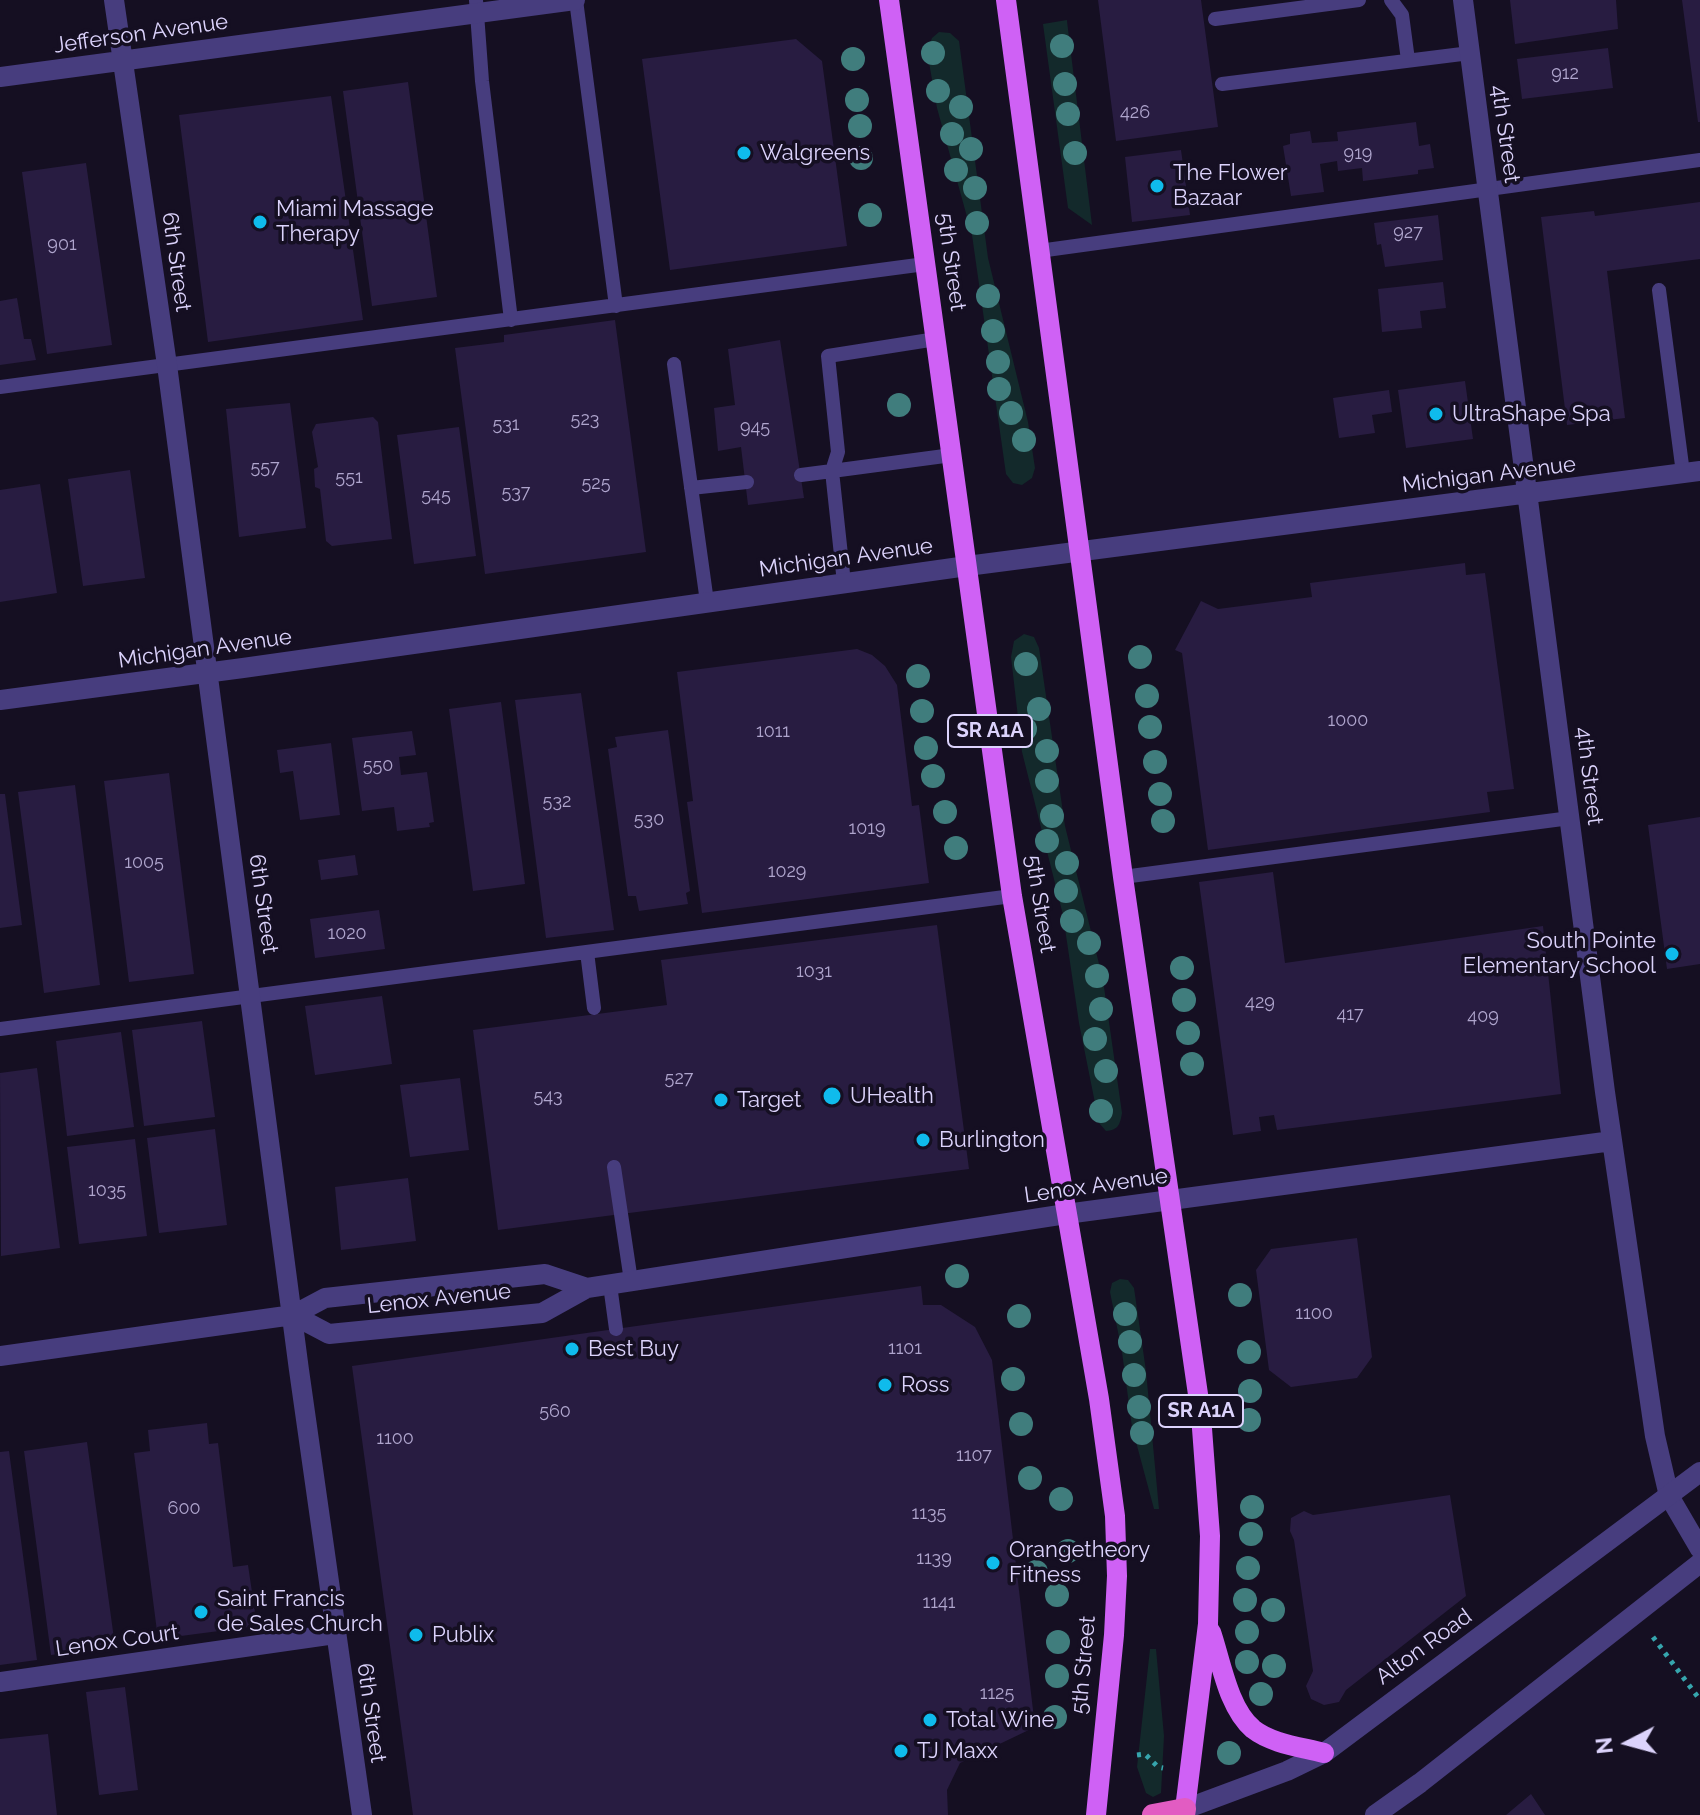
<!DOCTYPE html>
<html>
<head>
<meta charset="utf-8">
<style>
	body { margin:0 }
	#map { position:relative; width:1700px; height:1815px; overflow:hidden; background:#150f22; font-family:Raleway,sans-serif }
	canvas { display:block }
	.north { position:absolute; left:1588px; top:1703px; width:80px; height:80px; -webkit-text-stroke:6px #150f22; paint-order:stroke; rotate:264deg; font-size:22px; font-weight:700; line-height:32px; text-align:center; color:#dcd3fc }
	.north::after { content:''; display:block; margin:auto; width:28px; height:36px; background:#dcd3fc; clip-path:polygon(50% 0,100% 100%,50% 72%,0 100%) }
</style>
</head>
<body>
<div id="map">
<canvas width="1700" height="1815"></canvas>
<div class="north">N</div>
</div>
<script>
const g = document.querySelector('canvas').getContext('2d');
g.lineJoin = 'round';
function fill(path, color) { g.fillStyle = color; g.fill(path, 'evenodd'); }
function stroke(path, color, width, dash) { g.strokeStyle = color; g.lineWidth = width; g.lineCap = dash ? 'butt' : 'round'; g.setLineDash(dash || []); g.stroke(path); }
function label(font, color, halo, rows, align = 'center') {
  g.font = font + ' Raleway,sans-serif'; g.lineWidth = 7; g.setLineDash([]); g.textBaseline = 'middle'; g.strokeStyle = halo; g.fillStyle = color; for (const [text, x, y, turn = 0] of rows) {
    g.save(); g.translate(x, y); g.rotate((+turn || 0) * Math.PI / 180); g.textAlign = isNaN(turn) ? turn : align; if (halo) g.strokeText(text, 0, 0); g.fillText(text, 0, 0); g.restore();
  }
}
const green = new Path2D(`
	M1067 20V21L1092 225 1068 208 1043 24Z
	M939 32 950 33 959 41 988 258 1028 422 1035 468 1032 478 1022 485 1013 483 1006 474 972 235 937 108 927 51 932 38Z
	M1024 634 1034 637 1039 648 1065 826 1103 980 1122 1113C1120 1125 1118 1130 1106 1131L1099 1123 1079 1023 1063 915 1022 752 1011 657 1014 641Z
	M1120 1279 1128 1280 1134 1288 1146 1371 1159 1509H1154L1132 1427 1122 1352 1110 1292 1112 1283Z
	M1150 1649H1156L1164 1736 1161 1793 1153 1797 1146 1793 1137 1767Z`);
const building = new Path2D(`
	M1098 0H1201L1218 127 1116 141Z
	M1510 0H1616L1618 29 1515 44Z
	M1682 0H1700V122H1698Z
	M796 39 822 61 847 246 670 270 642 59Z
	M1608 48 1613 88 1522 99 1517 59Z
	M408 82 437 297 372 306 343 91Z
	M331 96 363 320 208 342 179 115Z
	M1416 122 1419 146 1430 144 1434 168 1418 170V174L1363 181 1362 168 1338 171 1337 161 1320 164 1324 192 1291 196 1283 146 1290 144V134L1310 131 1312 143 1338 141 1337 132Z
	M1181 150 1190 215 1132 222 1125 157Z
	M86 163 112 345 47 354 22 172Z
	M1700 202V259L1607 271 1625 418 1567 425 1541 217 1594 211 1595 216Z
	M1438 215 1443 260 1385 267 1381 244 1377 245 1374 223Z
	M1443 282 1446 308 1420 311 1422 328 1382 332 1378 289Z
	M17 298 24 339H31L36 360 0 365V301Z
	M615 320 646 552 485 574 455 348 504 342V335Z
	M780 340 804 498 748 505 741 447 718 451 714 408 735 405 728 349Z
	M1465 381 1473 439 1406 448 1398 390Z
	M1389 390 1392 412 1372 415 1375 433 1339 438 1333 398Z
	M290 403 306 528 239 537 226 409Z
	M373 417 378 422 392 539 332 546 326 541 320 489 315 487 314 469 318 467 312 432 316 424Z
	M459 427 476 556 414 564 397 435Z
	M130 470 145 578 83 586 68 479Z
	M40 484 57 593 0 602V490Z
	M1465 563 1466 575 1485 573 1514 789 1487 792 1490 812 1208 850 1182 653 1175 650 1201 601 1218 609 1312 597 1310 583Z
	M857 649 872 655 885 666 897 685 912 806 919 805 929 883 702 913 687 802 693 801 677 672Z
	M581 693 614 930 546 938 515 700Z
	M501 702 525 884 473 891 449 709Z
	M668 730 690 891 686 893 688 904 639 911 636 896H628L608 749 617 747 615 737Z
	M412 731 416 755 399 757 401 775 427 772 434 822 429 823 430 827 397 831 394 807 362 811 352 738Z
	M331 743 340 815 300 820 293 771 280 773 277 750Z
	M169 773 194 974 129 982 104 781Z
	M75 785 100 985 44 993 18 792Z
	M0 794H5L22 925 0 928Z
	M1700 817V964L1667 969 1648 825Z
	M355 855 358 875 321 880 318 860Z
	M1273 872 1285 963 1543 926 1561 1094 1277 1130 1274 1115 1259 1117 1261 1131 1233 1135 1199 882Z
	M379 910 385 949 315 958 310 919Z
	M937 925 969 1169 498 1230 473 1030 667 1005 661 960Z
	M382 996 392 1064 315 1075 305 1006Z
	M202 1021 215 1117 144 1126 132 1030Z
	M121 1032 134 1127 67 1136 56 1041Z
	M37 1068 60 1248 1 1256 0 1073Z
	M460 1078 469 1150 410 1157 400 1085Z
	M215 1129 227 1225 159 1233 147 1138Z
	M135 1139 147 1236 79 1244 67 1147Z
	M408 1178 416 1241 341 1250 335 1187Z
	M1357 1238 1372 1357 1357 1378 1291 1387 1269 1370 1256 1270 1271 1249Z
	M921 1286 923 1305H941L975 1327 992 1360 1035 1727 960 1763 947 1790 948 1815H413L352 1366Z
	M207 1423 209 1444 218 1443 233 1567 248 1565 257 1626 158 1639 134 1453 150 1451 148 1430Z
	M87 1442 115 1646 51 1655 24 1451Z
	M9 1451 37 1660 0 1665V1452Z
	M1450 1495 1466 1596 1346 1690 1339 1702 1324 1705 1311 1699 1306 1686 1313 1671 1294 1540 1290 1531 1291 1518 1304 1511 1313 1515Z
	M125 1687 138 1790 99 1795 86 1692Z
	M48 1734 57 1815H0V1739Z
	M1531 1794 1545 1815H1506Z`);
const path = new Path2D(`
	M1653 1637 1700 1700
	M1137 1755 1145 1754 1158 1767 1163 1768`);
const service = new Path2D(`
	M476 0 482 81 511 320
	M576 0 616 306
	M1391 0 1402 15 1408 60
	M1215 19 1359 0
	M1222 84 1470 53
	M1039 251 1700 160
	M1659 290 1683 473
	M936 339 828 356 838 452 832 471 952 455
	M674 364 707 602
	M0 387 925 264
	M801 475 832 471 844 583
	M691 488 747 482
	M1123 877 1570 818
	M587 952 594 1008
	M0 1029 1012 896
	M614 1167 631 1281
	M610 1285 616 1329`);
const minor = new Path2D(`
	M114 0 167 365 299 1370 362 1815
	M1463 0 1605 1092 1655 1436 1669 1496 1700 1549
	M0 77 575 0
	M0 700 243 668 967 566 1700 471
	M293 1315 329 1334 542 1313 587 1288 1066 1214 1612 1141
	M0 1356 293 1315 325 1298 545 1274 587 1288
	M0 1682 335 1634`);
const tertiary = new Path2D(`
	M1185 1809 1287 1771 1324 1753 1700 1472
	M1375 1815 1420 1783 1700 1563`);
const primary = new Path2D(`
	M889 0 1012 896 1099 1399 1115 1516 1117 1576 1114 1635 1096 1815
	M1006 0 1123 877 1201 1415 1210 1536 1208 1624 1185 1809
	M1211 1632C1221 1661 1228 1708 1253 1729 1272 1744 1302 1747 1324 1753`);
const trunk = new Path2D(`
	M1153 1815 1185 1809 1184 1815`);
const trees = [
	[1062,46],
	[933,53],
	[853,59],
	[1065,84],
	[938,91],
	[857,100],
	[961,107],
	[1068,114],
	[860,126],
	[952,134],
	[971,149],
	[1075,153],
	[861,158],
	[956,170],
	[975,188],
	[870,215],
	[977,223],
	[988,296],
	[993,331],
	[998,362],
	[999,389],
	[899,405],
	[1011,413],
	[1024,440],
	[1140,657],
	[1026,664],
	[918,676],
	[1147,696],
	[1039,709],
	[922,711],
	[1150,727],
	[1025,729],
	[926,748],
	[1047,751],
	[1155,762],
	[933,776],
	[1047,781],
	[1160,794],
	[945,812],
	[1052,816],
	[1163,821],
	[1047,841],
	[956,848],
	[1067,863],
	[1066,891],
	[1072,921],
	[1089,943],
	[1182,968],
	[1097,976],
	[1184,1000],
	[1101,1009],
	[1188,1033],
	[1095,1039],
	[1192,1064],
	[1106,1071],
	[1101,1111],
	[957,1276],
	[1240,1295],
	[1125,1314],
	[1019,1316],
	[1130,1342],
	[1249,1352],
	[1134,1375],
	[1013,1379],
	[1250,1391],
	[1139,1407],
	[1249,1420],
	[1021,1424],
	[1142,1433],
	[1030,1478],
	[1061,1499],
	[1252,1507],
	[1251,1534],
	[1068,1551],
	[1248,1568],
	[1036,1572],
	[1057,1595],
	[1245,1600],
	[1273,1610],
	[1247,1632],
	[1058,1642],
	[1247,1662],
	[1274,1666],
	[1057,1676],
	[1261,1694],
	[1055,1717],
	[1229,1753]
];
const markers = [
	[744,153,8,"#0fbbec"],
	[1157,186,8,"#0fbbec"],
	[260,222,8,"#0fbbec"],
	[1436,414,8,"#0fbbec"],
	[1672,954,8,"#0fbbec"],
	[832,1096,10,"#0fbbec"],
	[721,1100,8,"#0fbbec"],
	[923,1140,8,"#0fbbec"],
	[572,1349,8,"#0fbbec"],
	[885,1385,8,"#0fbbec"],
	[993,1563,8,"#0fbbec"],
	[201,1612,8,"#0fbbec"],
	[416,1635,8,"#0fbbec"],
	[930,1720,8,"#0fbbec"],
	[901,1751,8,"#0fbbec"]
];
const numberNames = [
	["912",1565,74],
	["426",1135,113],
	["919",1358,154],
	["927",1408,233],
	["901",62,245],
	["523",585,420],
	["531",506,425],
	["945",755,428],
	["557",265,468],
	["551",349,478],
	["525",596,484],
	["537",516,493],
	["545",436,496],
	["1000",1348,721],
	["1011",773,732],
	["550",378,766],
	["532",557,802],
	["530",649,820],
	["1019",867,829],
	["1005",144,863],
	["1029",787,872],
	["1020",347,934],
	["1031",814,972],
	["429",1260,1003],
	["417",1350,1015],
	["409",1483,1017],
	["527",679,1079],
	["543",548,1097],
	["1035",107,1191],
	["1100",1314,1314],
	["1101",905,1349],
	["560",555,1412],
	["1100",395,1439],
	["1107",974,1456],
	["600",184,1509],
	["1135",929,1514],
	["1139",934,1559],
	["1141",939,1603],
	["1125",997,1694]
];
const shields = [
	[990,731,84],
	[1201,1411,84]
];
const shieldNames = [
	["SR A1A",990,731],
	["SR A1A",1201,1411]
];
const streetNames = [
	["Jefferson Avenue",141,34,-8],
	["4th Street",1505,134,82],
	["6th Street",176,262,82],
	["5th Street",951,262,82],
	["Michigan Avenue",1489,475,-7],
	["Michigan Avenue",846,558,-8],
	["Michigan Avenue",205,649,-8],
	["4th Street",1589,776,83],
	["6th Street",263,904,82],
	["5th Street",1040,904,81],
	["Lenox Avenue",1096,1186,-8],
	["Lenox Avenue",439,1299,-6],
	["Lenox Court",117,1641,-8],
	["Alton Road",1424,1647,-36],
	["5th Street",1084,1665,-85],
	["6th Street",371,1713,82]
];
const poiNames = [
	["Walgreens",760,153],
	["The Flower",1173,173],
	["Bazaar",1173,198],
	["Miami Massage",276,209],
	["Therapy",276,234],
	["UltraShape Spa",1452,414],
	["South Pointe",1656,941,"right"],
	["Elementary School",1656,966,"right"],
	["UHealth",850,1096],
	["Target",737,1100],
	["Burlington",939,1140],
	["Best Buy",588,1349],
	["Ross",901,1385],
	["Orangetheory",1009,1550],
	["Fitness",1009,1575],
	["Saint Francis",217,1599],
	["de Sales Church",217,1624],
	["Publix",432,1635],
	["Total Wine",946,1720],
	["TJ Maxx",917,1751]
];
fill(green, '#13292b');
fill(building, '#281c41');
stroke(path, '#36a5ad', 5, [4, 6]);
stroke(service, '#473d7e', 14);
stroke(minor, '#473d7e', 20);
stroke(tertiary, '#473d7e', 20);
stroke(primary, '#cf61f5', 20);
stroke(trunk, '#e25cc2', 22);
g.fillStyle = '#407d7d';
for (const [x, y] of trees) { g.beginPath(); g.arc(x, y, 12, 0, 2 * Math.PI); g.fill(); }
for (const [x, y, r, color] of markers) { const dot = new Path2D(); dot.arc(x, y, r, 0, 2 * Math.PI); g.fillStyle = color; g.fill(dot); stroke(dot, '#150f22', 3); }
label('18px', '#afa5cd', null, numberNames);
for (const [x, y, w] of shields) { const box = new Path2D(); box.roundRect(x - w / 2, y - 16, w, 32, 6); g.fillStyle = '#150f22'; g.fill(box); stroke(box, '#dcd3fc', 2); }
label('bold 20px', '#dcd3fc', null, shieldNames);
label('22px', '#dcd3fc', '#150f22', streetNames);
label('22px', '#dcd3fc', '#150f22', poiNames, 'left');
</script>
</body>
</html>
